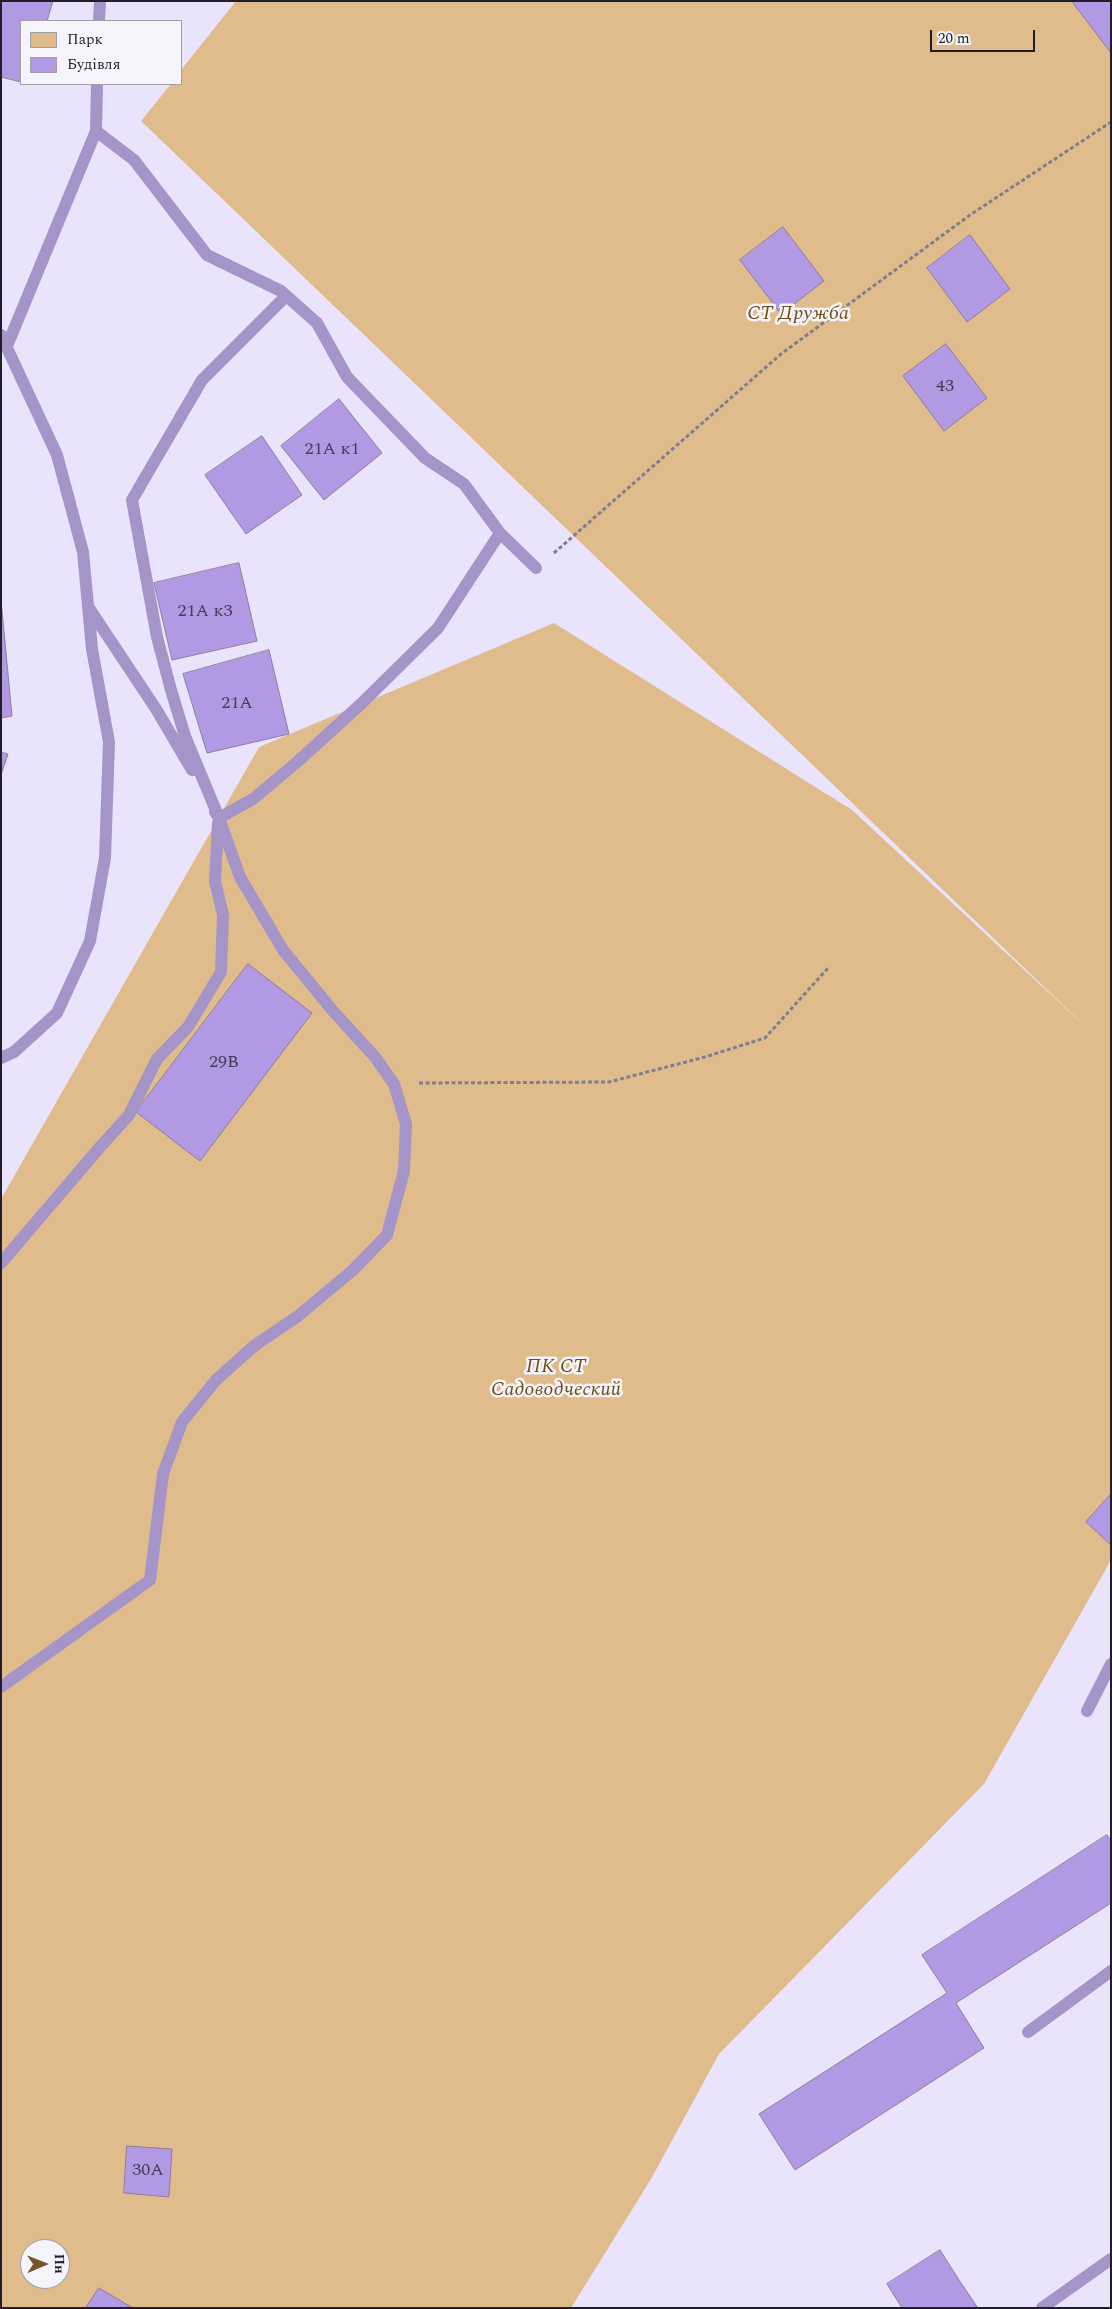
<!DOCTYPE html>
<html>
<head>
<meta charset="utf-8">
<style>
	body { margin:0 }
	#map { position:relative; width:1112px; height:2309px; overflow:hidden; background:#eae3fc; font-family:Spectral,serif }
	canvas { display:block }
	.frame { position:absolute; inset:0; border:2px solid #211e29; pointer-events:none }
	.legend { position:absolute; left:20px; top:20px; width:162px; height:65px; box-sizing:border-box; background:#f5f4fa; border:1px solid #a09ea6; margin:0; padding:6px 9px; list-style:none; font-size:15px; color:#211e29 }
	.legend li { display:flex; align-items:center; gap:10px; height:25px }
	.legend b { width:25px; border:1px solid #a09ea6 }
	.north { position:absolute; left:20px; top:2239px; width:50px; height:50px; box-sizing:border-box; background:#f5f4fa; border:1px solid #a09ea6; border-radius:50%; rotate:89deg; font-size:14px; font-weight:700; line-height:20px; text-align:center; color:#211e29 }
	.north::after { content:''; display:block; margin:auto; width:18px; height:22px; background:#74562a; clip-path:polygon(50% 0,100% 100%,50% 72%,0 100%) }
	.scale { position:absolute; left:930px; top:30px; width:105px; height:22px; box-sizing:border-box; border:2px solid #211e29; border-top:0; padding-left:6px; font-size:15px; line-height:18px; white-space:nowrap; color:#211e29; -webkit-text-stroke:4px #f5f4fa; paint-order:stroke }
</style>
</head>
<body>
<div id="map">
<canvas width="1112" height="2309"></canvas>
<div class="frame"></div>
<ul class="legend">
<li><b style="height:14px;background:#e0bc8c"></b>Парк</li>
<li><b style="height:14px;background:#b299e3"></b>Будівля</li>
</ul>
<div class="north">Пн</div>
<div class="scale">20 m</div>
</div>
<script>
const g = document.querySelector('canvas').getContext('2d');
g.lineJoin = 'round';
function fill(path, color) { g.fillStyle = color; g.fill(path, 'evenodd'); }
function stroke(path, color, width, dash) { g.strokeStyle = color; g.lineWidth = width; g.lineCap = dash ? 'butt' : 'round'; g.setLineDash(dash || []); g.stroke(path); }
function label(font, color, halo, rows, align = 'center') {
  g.font = font + ' Spectral,serif'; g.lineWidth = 5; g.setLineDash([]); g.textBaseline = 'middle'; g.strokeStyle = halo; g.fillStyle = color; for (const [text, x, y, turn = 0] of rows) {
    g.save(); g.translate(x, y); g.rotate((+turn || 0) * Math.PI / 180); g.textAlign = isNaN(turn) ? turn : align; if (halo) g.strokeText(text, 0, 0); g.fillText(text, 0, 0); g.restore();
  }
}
const green = new Path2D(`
	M236 1H1111V1560L984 1784 719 2054 651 2179 571 2308H1V1199L259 747 554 623 852 810 1088 1029 141 121 171 84H181V70ZM30 2249H60V2279H30Z`);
const building = new Path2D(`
	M1 1H53L47 21H21V82L1 77Z
	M1075 1H1111V53L1073 3Z
	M783 227 824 281 781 314 740 260Z
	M970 235 1010 289 967 322 927 268Z
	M946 344 987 398 944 431 903 376Z
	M339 399 382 453 324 500 281 446Z
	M262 436 302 495 246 534 205 475Z
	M239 563 257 641 172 660 154 583Z
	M1 600 12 716 1 718Z
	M269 650 289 734 207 753 183 674Z
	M1 752 8 754 1 775Z
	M248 964 312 1013 200 1161 136 1112Z
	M1111 1494V1545L1086 1522Z
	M1107 1835 1111 1840V1903L956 2003 984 2048 795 2170 759 2114 947 1993 922 1955Z
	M127 2146 172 2149 169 2197 124 2193Z
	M940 2250 961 2283 978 2308H902L887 2284Z
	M99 2288 133 2308H86Z`);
const path = new Path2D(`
	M554 553 781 354 970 215 1111 122
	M419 1083 609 1082 705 1057 765 1038 828 968`);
const service = new Path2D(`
	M99 21 100 1
	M96 131 134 160 207 255 281 291 317 323 347 377 425 458 464 484 500 533 536 568
	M1 335 57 455 83 552 92 649 109 742 105 858 90 941 57 1013 14 1052 1 1058
	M7 346 96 131 97 84
	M89 608 156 709 192 770
	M215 812 219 818 253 799 296 763 361 704 438 628 500 533
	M1 1263 100 1147 129 1115 157 1059 188 1027 221 972 223 915 215 881 218 823
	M1 1687 150 1580 163 1474 182 1422 216 1380 254 1346 298 1316 353 1270 387 1235 404 1171 406 1124 394 1084 375 1057 333 1011 283 950 240 877 219 818 185 736 171 690 157 637 132 500 202 380 286 296
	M1087 1711 1111 1664
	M1028 2032 1111 1971
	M1042 2308 1111 2259`);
const numberNames = [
	["43",945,387],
	["21А к1",332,450],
	["21А к3",205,612],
	["21А",237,704],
	["29В",224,1063],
	["30А",148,2171]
];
const parkNames = [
	["СТ Дружба",798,315],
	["ПК СТ",556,1368],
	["Садоводческий",556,1391]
];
fill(green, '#e0bc8c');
fill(building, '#b299e3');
stroke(building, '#89809d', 1);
stroke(path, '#827d8e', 3, [4, 2.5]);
stroke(service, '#a494c7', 12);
label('18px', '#453d58', null, numberNames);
label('italic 20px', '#6f4d17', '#f5f4fa', parkNames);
</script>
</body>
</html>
